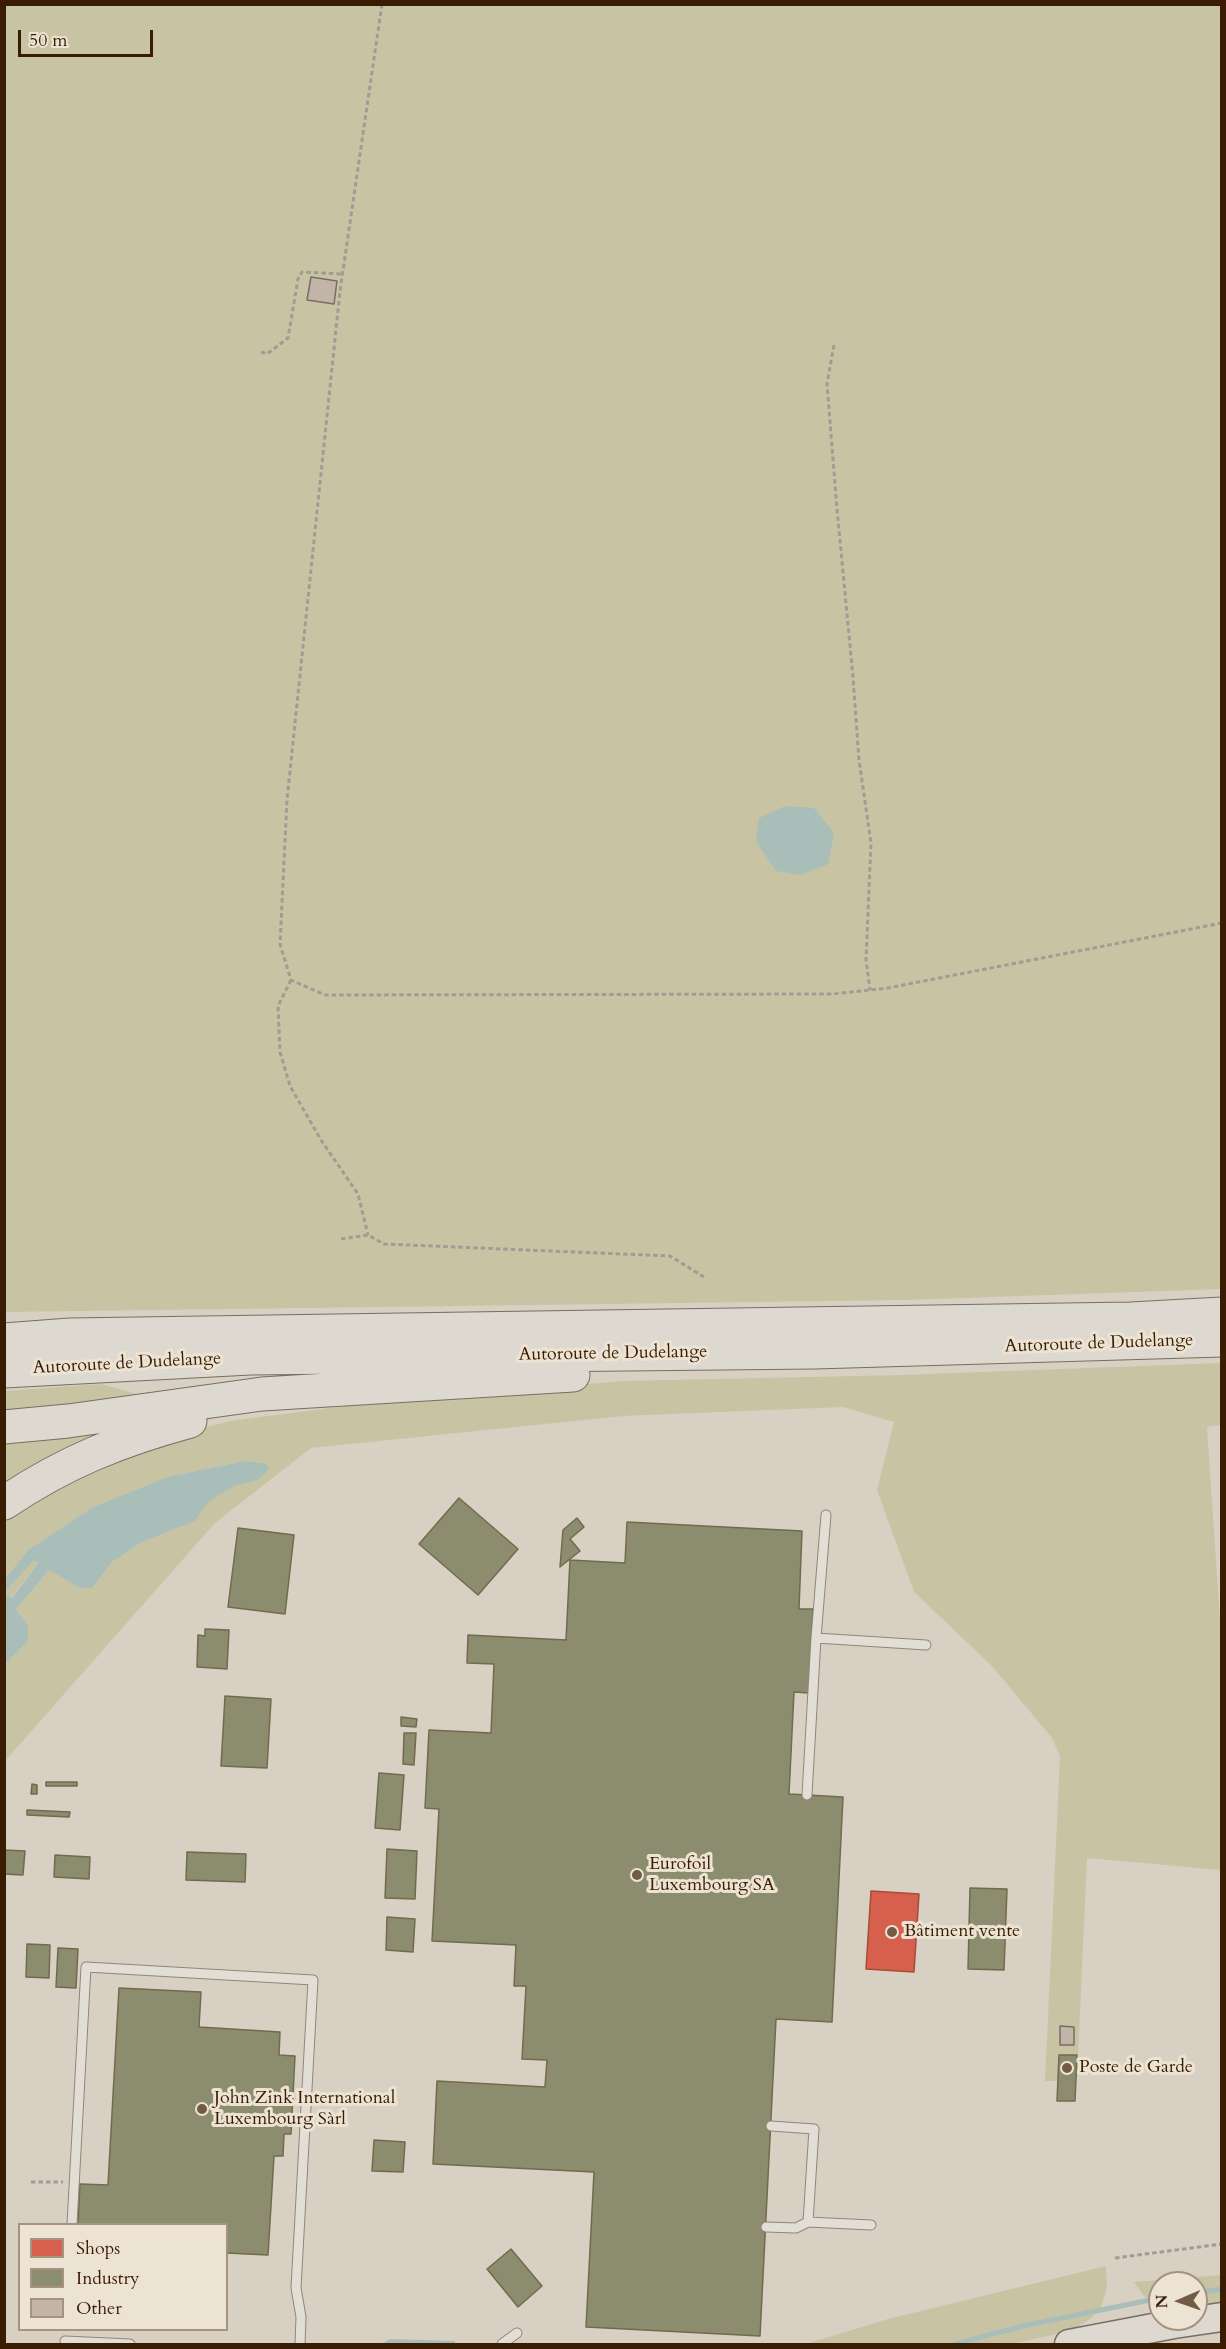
<!DOCTYPE html>
<html>
<head>
<meta charset="utf-8">
<style>
	body { margin:0 }
	#map { position:relative; width:1226px; height:2349px; overflow:hidden; background:#d8d0c2; font-family:Cardo,serif }
	canvas { display:block }
	.frame { position:absolute; inset:0; border:6px solid #3a1c03; pointer-events:none }
	.legend { position:absolute; left:18px; top:2223px; width:210px; height:108px; box-sizing:border-box; background:#ece3d2; border:2px solid #a5937f; margin:0; padding:8px 10px; list-style:none; font-size:18px; color:#3a1c03 }
	.legend li { display:flex; align-items:center; gap:12px; height:30px }
	.legend b { width:30px; border:2px solid #a5937f }
	.north { position:absolute; left:1148px; top:2271px; width:60px; height:60px; box-sizing:border-box; background:#ece3d2; border:2px solid #a5937f; border-radius:50%; rotate:268deg; font-size:16px; font-weight:700; line-height:24px; text-align:center; color:#3a1c03 }
	.north::after { content:''; display:block; margin:auto; width:21px; height:27px; background:#715b46; clip-path:polygon(50% 0,100% 100%,50% 72%,0 100%) }
	.scale { position:absolute; left:18px; top:30px; width:135px; height:27px; box-sizing:border-box; border:3px solid #3a1c03; border-top:0; padding-left:8px; font-size:18px; line-height:21px; white-space:nowrap; color:#3a1c03; -webkit-text-stroke:4px #ece3d2; paint-order:stroke }
</style>
</head>
<body>
<div id="map">
<canvas width="1226" height="2349"></canvas>
<div class="frame"></div>
<ul class="legend">
<li><b style="height:16px;background:#d6604d"></b>Shops</li>
<li><b style="height:16px;background:#8c8c6e"></b>Industry</li>
<li><b style="height:16px;background:#c3b4a8"></b>Other</li>
</ul>
<div class="north">N</div>
<div class="scale">50 m</div>
</div>
<script>
const g = document.querySelector('canvas').getContext('2d');
g.lineJoin = 'round';
function fill(path, color) { g.fillStyle = color; g.fill(path, 'evenodd'); }
function stroke(path, color, width, dash) { g.strokeStyle = color; g.lineWidth = width; g.lineCap = dash ? 'butt' : 'round'; g.setLineDash(dash || []); g.stroke(path); }
function label(font, color, halo, rows, align = 'center') {
  g.font = font + ' Cardo,serif'; g.lineWidth = 6; g.setLineDash([]); g.textBaseline = 'middle'; g.strokeStyle = halo; g.fillStyle = color; for (const [text, x, y, turn = 0] of rows) {
    g.save(); g.translate(x, y); g.rotate((+turn || 0) * Math.PI / 180); g.textAlign = isNaN(turn) ? turn : align; if (halo) g.strokeText(text, 0, 0); g.fillText(text, 0, 0); g.restore();
  }
}
const green = new Path2D(`
	M4 5H1221V1289L906 1300 5 1312Z
	M1221 1363V1425L1207 1427 1222 1649 1221 1870 1087 1858 1078 2055H1059L1058 2081H1045L1060 1756 1052 1738 992 1666 914 1592 877 1490 894 1422 843 1407 623 1416 311 1448 215 1523 5 1761V1664L28 1641V1626L16 1609 49 1570 80 1588H92L112 1562 142 1542 195 1521 207 1502 232 1487 258 1480 245 1461 167 1477 93 1507 28 1550 5 1579V1522L79 1471 154 1440 230 1421 361 1404 622 1381 902 1375Z
	M101 1384 148 1397 5 1414V1391Z
	M117 1425 5 1485 4 1438Z
	M33 1560 39 1562 11 1598 5 1592Z
	M1106 2266 1107 2288 1101 2307 1090 2319 1071 2331 1011 2344H806L888 2319Z
	M1221 2275V2305L1196 2309V2283H1160V2306L1144 2296 1134 2282Z`);
const water = new Path2D(`
	M785 806 814 808 834 833 828 864 801 875 776 871 756 841 759 818Z
	M245 1461 267 1464 269 1468 258 1480 232 1487 208 1502 195 1521 142 1542 112 1562 92 1588H80L49 1570 16 1609 28 1626V1641L5 1664V1593L12 1598 39 1562 33 1561 5 1592V1579L28 1550 93 1507 167 1477Z
	M390 2339 455 2341V2344H381Z`);
const shops = new Path2D(`
	M871 1891 919 1894 914 1972 866 1969Z`);
const industry = new Path2D(`
	M459 1498 518 1549 478 1595 419 1544Z
	M577 1518 584 1527 570 1539 580 1551 560 1567 563 1530Z
	M627 1522 802 1531 799 1609H813L809 1693 794 1692 789 1794 843 1797 832 2022 776 2019 760 2336 586 2327 594 2172 433 2164 437 2081 545 2087 547 2060 522 2059 526 1986H514L516 1945 432 1941 439 1809 425 1808 429 1730 491 1733 494 1664 467 1663 468 1635 566 1640 570 1560 625 1563Z
	M238 1528 294 1535 285 1614 228 1607Z
	M205 1629 229 1630 227 1669 197 1667 198 1635 205 1636Z
	M225 1696 271 1699 267 1768 221 1766Z
	M401 1717 417 1719 416 1727 401 1726Z
	M404 1733H416L414 1765 403 1764Z
	M379 1773 404 1775 400 1830 375 1828Z
	M46 1782H77V1786H46Z
	M32 1784 37 1785V1794H31Z
	M27 1810 70 1812 69 1817 27 1815Z
	M387 1849 417 1851 415 1899 385 1898Z
	M4 1850 25 1851 23 1875 4 1874Z
	M187 1852 246 1854 245 1882 186 1880Z
	M55 1855 90 1857 89 1879 54 1877Z
	M970 1888 1007 1889 1004 1970 968 1969Z
	M387 1917 415 1919 413 1952 386 1950Z
	M27 1944 50 1945 49 1978 26 1977Z
	M58 1948 78 1949 76 1988 56 1987Z
	M119 1988 201 1992 199 2027 280 2032 279 2055 295 2056 291 2134H284L283 2156H274L268 2255 226 2253V2224H78L80 2184 108 2185Z
	M1059 2055H1077L1075 2101H1057Z
	M374 2140 405 2142 403 2172 372 2171Z
	M511 2249 542 2286 518 2307 487 2269Z`);
const stream = new Path2D(`
	M1196 2293 1222 2289
	M955 2344 1027 2325 1160 2298`);
const building = new Path2D(`
	M311 277 337 281 334 304 307 300Z
	M1060 2026 1074 2027V2045H1060Z`);
const path = new Path2D(`
	M382 4 340 291 287 800 280 944 291 980 325 995 833 994 888 988 1222 923
	M834 345 827 384 837 509 853 677 859 760 871 843 866 960 870 990
	M261 352 267 354 288 338 298 279 302 272 343 274
	M291 980 278 1006 280 1052 290 1086 321 1140 358 1194 368 1235
	M341 1239 368 1235 384 1244 670 1256 704 1277
	M31 2182H63
	M1115 2258 1222 2244`);
const lane = new Path2D(`
	M826 1515 816 1638 926 1645
	M807 1795 816 1638
	M771 2126 814 2129 808 2222 871 2225
	M72 2224 86 1967 313 1980 296 2288 301 2317 300 2344
	M766 2227 796 2228 808 2222
	M65 2341 130 2344
	M502 2344 517 2333`);
const primary = new Path2D(`
	M1069 2344 1174 2324 1222 2317`);
const highway = new Path2D(`
	M4 1340 70 1335 1131 1319 1222 1314
	M4 1371 250 1358 815 1352 1222 1340
	M4 1427 68 1421 262 1394 573 1375
	M4 1503C65 1462 120 1440 190 1421`);
const markers = [
	[637,1875,6,"#715b46"],
	[892,1932,6,"#715b46"],
	[1067,2068,6,"#715b46"],
	[202,2109,6,"#715b46"]
];
const streetNames = [
	["Autoroute de Dudelange",1099,1344,-2],
	["Autoroute de Dudelange",613,1354,-1],
	["Autoroute de Dudelange",127,1364,-3]
];
const poiNames = [
	["Eurofoil",649,1865],
	["Luxembourg SA",649,1886],
	["Bâtiment vente",904,1932],
	["Poste de Garde",1079,2068],
	["John Zink International",214,2099],
	["Luxembourg Sàrl",214,2120]
];
fill(green, '#c8c4a3');
fill(water, '#a9beb8');
fill(shops, '#d6604d');
stroke(shops, '#a74c37', 1.5);
fill(industry, '#8c8c6e');
stroke(industry, '#736a4e', 1.5);
stroke(stream, '#a9beb8', 5);
fill(building, '#c3b4a8');
stroke(building, '#776e63', 1.5);
stroke(lane, '#8f867b', 11);
stroke(primary, '#776e63', 31);
stroke(highway, '#776e63', 35);
stroke(path, '#a29b93', 3, [4.5, 3]);
stroke(lane, '#e2ded6', 9);
stroke(primary, '#ddd8d0', 28);
stroke(highway, '#ddd8d0', 33);
for (const [x, y, r, color] of markers) { const dot = new Path2D(); dot.arc(x, y, r, 0, 2 * Math.PI); g.fillStyle = color; g.fill(dot); stroke(dot, '#ece3d2', 2); }
label('18px', '#3a1c03', '#ece3d2', streetNames);
label('18px', '#3a1c03', '#ece3d2', poiNames, 'left');
</script>
</body>
</html>
